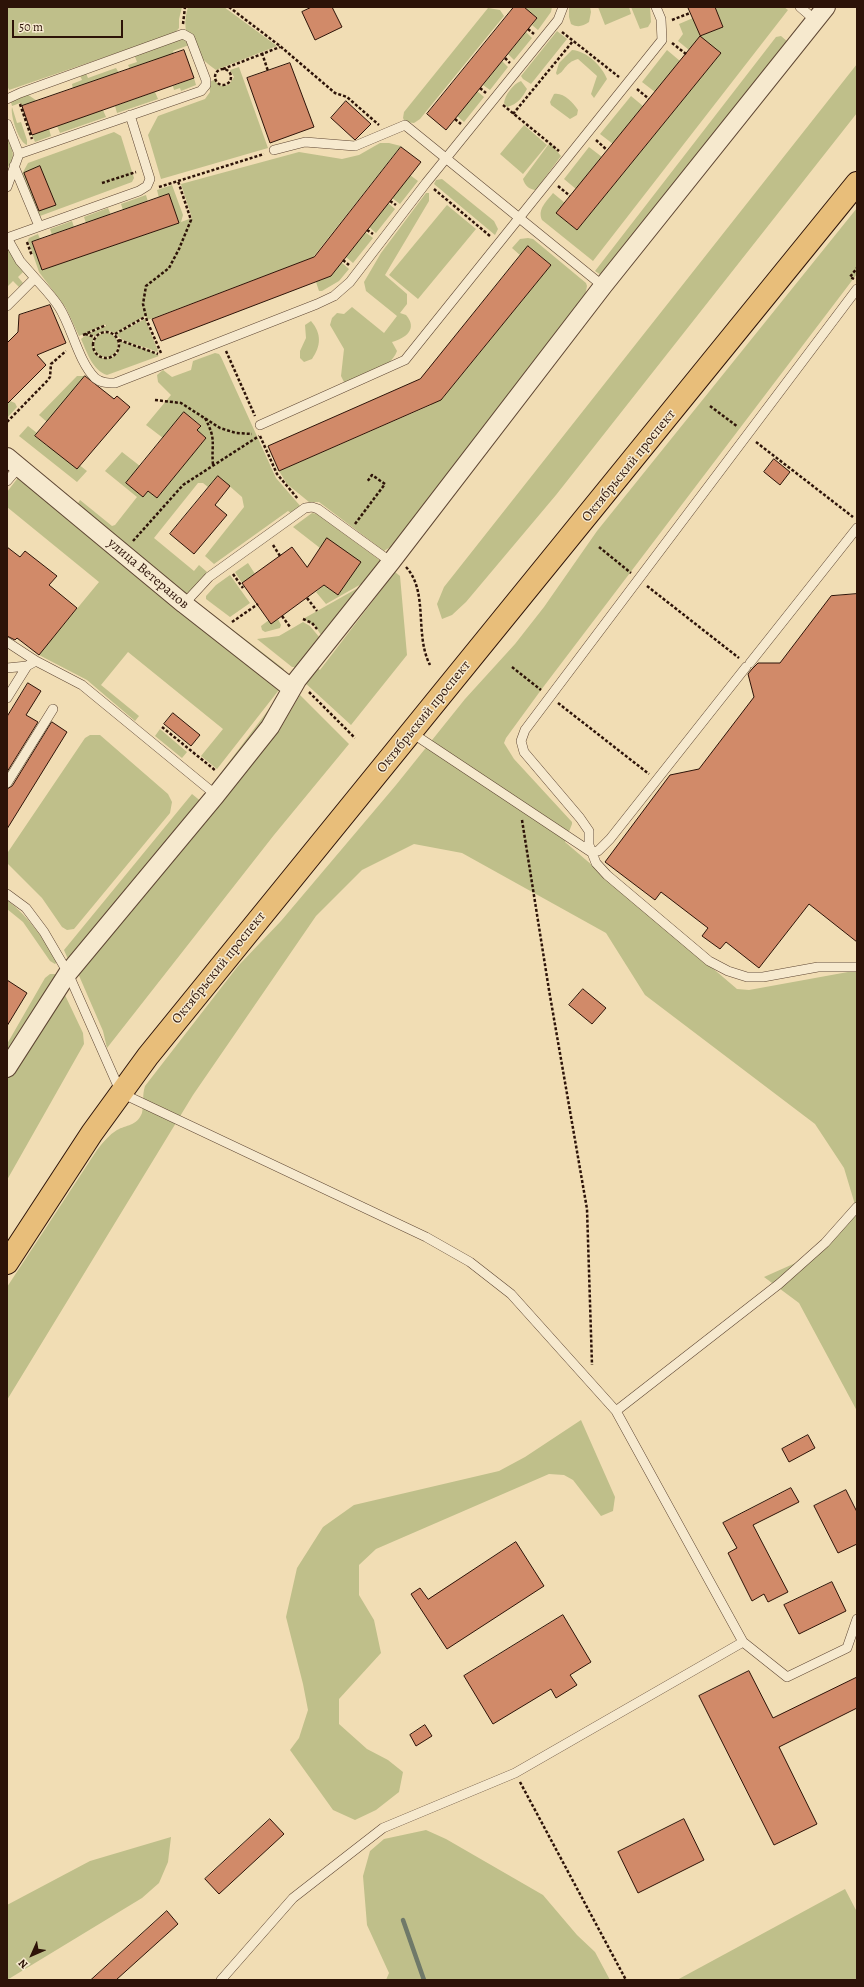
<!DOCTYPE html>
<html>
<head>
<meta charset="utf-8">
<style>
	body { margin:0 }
	#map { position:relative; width:864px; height:1987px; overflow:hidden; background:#f1ddb4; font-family:Alegreya,serif }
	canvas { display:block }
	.frame { position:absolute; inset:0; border:8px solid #2d1308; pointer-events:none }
	.north { position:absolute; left:12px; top:1935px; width:40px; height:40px; -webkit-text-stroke:3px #f6e9ce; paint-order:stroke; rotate:225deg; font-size:11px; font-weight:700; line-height:16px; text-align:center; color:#2d1308 }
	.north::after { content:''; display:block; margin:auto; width:14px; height:18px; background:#2d1308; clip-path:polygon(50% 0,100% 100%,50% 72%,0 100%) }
	.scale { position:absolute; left:12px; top:20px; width:111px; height:18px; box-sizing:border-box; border:2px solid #2d1308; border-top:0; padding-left:5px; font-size:12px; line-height:14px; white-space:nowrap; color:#2d1308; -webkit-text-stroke:3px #f6e9ce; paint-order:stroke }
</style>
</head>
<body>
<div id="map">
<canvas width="864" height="1987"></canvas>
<div class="frame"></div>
<div class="north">N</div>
<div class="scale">50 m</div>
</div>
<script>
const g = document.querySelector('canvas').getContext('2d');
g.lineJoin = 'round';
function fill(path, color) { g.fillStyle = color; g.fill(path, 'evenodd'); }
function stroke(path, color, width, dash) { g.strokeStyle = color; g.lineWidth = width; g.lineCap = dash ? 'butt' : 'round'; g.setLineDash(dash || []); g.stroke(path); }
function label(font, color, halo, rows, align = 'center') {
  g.font = font + ' Alegreya,serif'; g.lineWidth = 3; g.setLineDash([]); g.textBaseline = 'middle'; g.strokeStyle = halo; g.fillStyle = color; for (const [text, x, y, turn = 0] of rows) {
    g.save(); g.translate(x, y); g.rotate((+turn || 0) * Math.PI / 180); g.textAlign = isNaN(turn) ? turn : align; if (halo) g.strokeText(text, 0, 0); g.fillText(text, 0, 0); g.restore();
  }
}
const green = new Path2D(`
	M7 7H182L179 19V28L175 33 9 90 7 85Z
	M188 7H224L277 46 216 70C194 54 179 36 188 7Z
	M524 7H552L551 12 538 30 532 25 537 18Z
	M569 7H590L591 12 589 22C583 26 578 28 571 24L569 17Z
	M598 7H629L631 14 605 25Z
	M631 7H650L651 22 648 27 640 29Z
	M715 7H784L788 10 593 261 542 220C537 209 547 201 553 193L565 203 556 213 577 230 721 53 689 50 678 41 683 34 679 24 693 18 700 36 723 27Z
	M488 8 500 10 504 16 420 119 414 123 405 122 403 118 404 112Z
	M557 31 567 39 531 84 523 79 521 76Z
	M526 32 532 38 514 60 508 54Z
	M781 36 788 42 601 275 595 271 776 37Z
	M181 37 186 38 189 45 173 51 174 54 130 69 128 65 137 62 134 54Z
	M572 50C587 51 602 66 607 79L594 98 591 94 597 76 578 59C564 63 566 71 557 75L556 73 559 63Z
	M667 50 680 61 655 92 642 82Z
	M502 61 508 67 490 90 483 85Z
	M857 64V113L556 495 466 602 452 615 442 619 437 604 444 587Z
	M239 67 268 148 161 179 148 135 158 116 205 99 210 92 209 82 214 80 220 86 229 85 234 77 230 70Z
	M116 68 119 73 73 89 72 84 82 80 79 73 85 71 88 78Z
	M194 78 196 85 181 91 180 88 174 90 173 86Z
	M521 81 527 89C522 98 518 104 507 107L504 103C505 95 513 84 521 81Z
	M477 91 484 97 464 122 457 116Z
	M155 92 158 99 117 113 115 106Z
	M27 94 37 101 22 106 20 103 12 106 11 102Z
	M554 94C563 92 573 102 578 110L577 115 570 119 551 105 550 102Z
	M631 96 643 106 613 144 600 134Z
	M12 107 17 123 21 122 27 140V145C19 143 10 115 12 107Z
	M103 110 106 117 60 133 57 126Z
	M524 125 547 145 523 174 500 154Z
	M49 129 51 136 35 142 32 135Z
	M114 132 121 136 134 178 132 182 40 216 38 215 22 174 28 163Z
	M7 133C11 144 18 159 7 168Z
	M380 143H389L401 146 314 256 341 262 349 269 339 281 322 291H319L316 282 323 279 314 257 148 320 145 316 115 333C107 330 102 330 95 336L87 334 106 326V324L79 336 66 308 39 272 28 240 29 238 38 234 40 239 32 242 42 270 179 223 169 195 159 198 157 190 172 185 183 215 181 222 192 218 181 184 299 152 342 159 359 155Z
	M551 144 561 156 538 187 535 190C529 189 525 186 523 179L548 145Z
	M589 147 602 157 576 189 564 179Z
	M410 175 418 181 400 204 392 198Z
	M442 179 494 221 498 229 495 235 434 184 436 180Z
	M426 193H429V201L385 275 407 294V304L400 313 406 315C418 329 406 338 392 342L397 351C390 370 362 376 345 384L341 376 344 349 330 325 332 318 337 313 344 314 352 307 384 333 397 316 366 291 364 282 381 253Z
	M146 195 148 202 123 210 121 204Z
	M388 203 395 209 376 233 369 227Z
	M447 205 476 229 418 299 389 275Z
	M108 208 111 215 86 223 84 217Z
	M857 208V274L541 690 506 738 504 743 514 759 572 822V824L565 842 737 989 749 990 848 972H857V1411L799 1303 764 1277 809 1257 856 1208 844 1168 815 1124 645 995 606 933 462 853 414 844 362 870 316 916 193 1095 7 1400V1287L97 1150C103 1142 109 1135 117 1130 126 1125 137 1126 142 1113 144 1104 142 1095 145 1086L238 966 281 921 396 785 465 699 515 644 544 607 597 531Z
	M72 221 74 227 52 235 50 229Z
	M365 232 373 238 353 263 346 257Z
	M528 238 533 239 586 283 587 286 585 296 392 546 384 551 319 502H309L287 484 279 471 431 405 420 379 443 398 551 265 529 246 521 256 512 248 520 239Z
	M7 245 29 276 28 278 23 272 18 277 23 283 19 287 13 281 7 287Z
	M145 319 158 351 157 352C144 345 125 345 116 334Z
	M311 321C322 334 321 346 312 359L304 362 300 358V351L306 338 305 325Z
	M94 345a12 12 0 1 1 24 0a12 12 0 1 1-24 0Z
	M86 335 94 338C88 354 105 366 118 353L120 341 153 352 159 356 107 375C92 370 87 352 81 339Z
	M215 353 219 354 221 357 276 478 302 508 291 513 288 511 214 564 205 556 244 507 242 497 218 476 208 487 203 483H198L154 538 194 571 199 565 207 572 186 597 77 505 80 500 112 526 115 525 137 497 105 471 122 452 140 466 127 483 143 497 148 491 157 498 206 438 197 430 201 425 184 412 163 438 146 425 171 395 158 382 157 375 163 370 172 377 191 370 193 361Z
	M77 376H85L47 422 39 415Z
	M10 401 15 403 17 407 7 418V404Z
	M28 426 37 433 35 436 47 446 50 442 87 471 77 482 19 436Z
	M20 475 282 686 217 769 201 756 223 729 128 652 101 685 139 716 135 721 87 680 39 655 7 603 52 639 99 582 7 507V492Z
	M312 513 317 514 381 561 363 583 326 604 316 592 324 585 338 595 320 548 293 527Z
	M248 563 255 574 242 583 235 572Z
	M395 572 400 576 407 655 351 725 303 681 316 667 320 670Z
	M230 575 250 603 230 617 206 599V596L216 585Z
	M365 584 323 638 315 626 303 619Z
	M198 603 284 669 280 676 197 605Z
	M278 619 281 625 280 628 265 632 262 630 261 626 269 620Z
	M303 622 310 626 320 638 297 667H292L257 639 279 636Z
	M300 695 349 744 274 835 107 1048 103 1031 77 971 279 731Z
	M278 697 279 703 218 785 214 782Z
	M160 729 187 752 182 758 155 736Z
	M90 735H100L168 794 172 802 170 813 74 929 67 930 62 927 42 898 7 863 8 852 85 738Z
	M192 794 203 803 70 964 64 950Z
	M7 900C29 917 43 938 57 962L55 964 50 961 23 922 7 909Z
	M50 974H55L83 1033 84 1044 7 1180V1044L45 978Z
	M581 1420 615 1497 613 1511 601 1516 573 1480 564 1475 549 1474 376 1549 359 1565V1595L374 1620 381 1653 339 1699V1724L367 1749 388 1760 403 1772 399 1792 376 1810 355 1820 333 1810 290 1750 299 1738 308 1710 303 1684 286 1617 297 1568 323 1527 354 1505 499 1471 525 1457Z
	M426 1830 446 1839 543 1895 577 1935 595 1952 610 1980H386L389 1973 367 1925 363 1876 370 1851 384 1839Z
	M171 1837 168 1862 159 1883 142 1898 7 1980V1905L90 1861Z
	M845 1889 857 1912V1980H677Z`);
const stream = new Path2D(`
	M403 1920 424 1980`);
const building = new Path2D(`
	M312 7H332L342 27 315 40 302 12Z
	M514 7H524L537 18 446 130 427 114Z
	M688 7H715L723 27 700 36 721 53 577 230 556 213 700 36Z
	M184 50 194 78 32 135 22 106Z
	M290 63 314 127 270 143 247 78Z
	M346 101 371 124 355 140 331 118Z
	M401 147 421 162 331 276 161 341 152 319 314 257Z
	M40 166 56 205 39 211 24 173Z
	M169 194 179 223 42 270 32 242Z
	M528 246 551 265 441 400 279 471 268 446 420 379Z
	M50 305 66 343 37 355 46 365 7 404V343L18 332 19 315Z
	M85 376 114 399 117 396 130 407 77 469 35 436Z
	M184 412 201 426 197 430 206 438 157 498 148 491 143 497 126 483Z
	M774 459 790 472 780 485 764 472Z
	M218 476 230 486 215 505 227 515 194 554 170 534Z
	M327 538 361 562 338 595 324 585 271 624 242 583 292 547 307 567Z
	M7 547 20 557 25 551 57 576 49 585 77 608 39 655 17 638 15 640 7 636Z
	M857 594V942L809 904 759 968 726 942 720 949 702 936 708 928 661 892 655 900 605 862 670 775 699 769 754 697 748 674 752 669 758 663H780L831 596Z
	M28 683 41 691 26 715 38 722 7 772V717Z
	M173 713 200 735 191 746 164 724Z
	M52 722 67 732 7 829V789L12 786Z
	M7 980 27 993 7 1026Z
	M583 989 606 1008 592 1024 569 1005Z
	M808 1435 815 1448 789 1462 782 1449Z
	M791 1488 799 1502 753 1525 788 1592 768 1602 764 1594 752 1601 728 1553 737 1548 723 1523Z
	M846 1490 857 1512V1544L838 1553 814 1506Z
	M516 1542 544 1586 447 1649 411 1594 420 1588 428 1599Z
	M832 1582 846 1611 799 1634 784 1605Z
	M563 1615 591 1662 570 1675 577 1685 556 1698 551 1689 493 1724 464 1676Z
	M749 1671 773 1718 857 1677V1708L779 1747 817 1824 774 1845 699 1696Z
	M425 1725 432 1736 416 1746 410 1735Z
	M270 1819 284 1834 219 1894 205 1879Z
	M684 1819 704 1860 638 1893 618 1852Z
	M167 1911 178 1924 116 1980H91Z`);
const path = new Path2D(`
	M229 7 280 46 335 93 347 97 379 125
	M672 20 690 13
	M183 24 185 7
	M528 29 534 34
	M562 32 619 77
	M672 43 686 54
	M262 53 268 71
	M505 58 510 63
	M223 69 280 47
	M215 77a8 8 0 1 1 16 0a8 8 0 1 1-16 0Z
	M480 88 486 93
	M637 89 649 99
	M20 104 32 139
	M503 105 559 151
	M513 114 573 41
	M455 119 461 124
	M596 140 607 150
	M102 183 136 172
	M558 186 570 196
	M159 187 264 154
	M434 189 490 236
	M390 201 396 205
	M367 230 373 234
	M27 242 32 256
	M343 260 349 265
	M854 279 850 277 857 268
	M93 345a13 13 0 1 1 26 0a13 13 0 1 1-26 0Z
	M85 334 95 337
	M115 334 145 317
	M83 335 106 325
	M119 340 158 354
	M226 351 255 416
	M161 353 147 321 143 304 146 286 169 268 179 249 191 220 178 181
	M155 400 181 403 220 428 236 433 252 434
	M710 406 738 427
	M205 418C217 441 211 442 213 465
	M7 422 47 381 50 377 51 364 66 351
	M260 436 277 474 298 499
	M756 442 853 517
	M355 524 385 484 372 475 367 482
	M133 541 183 485 259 436
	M273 545 280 556
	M599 547 631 573
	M406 567C429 592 414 634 430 665
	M233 574 243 588
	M647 586 739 658
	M307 598 317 611
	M282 616 290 627
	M303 619 312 623 317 629
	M232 622 258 604
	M512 667 541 690
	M309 692 355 738
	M558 703 649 774
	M162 727 216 771
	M522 820 549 990 587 1209 592 1365
	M520 1782 626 1980`);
const service = new Path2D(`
	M800 7 815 20
	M7 99 20 93 183 34 190 38 206 80V85L201 91 19 154 7 187
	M7 124 19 154
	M274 150 305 142 355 146 405 125 603 286
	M14 166 39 226
	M35 278 20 261 7 238 139 191 147 186 150 179 130 115
	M857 289 525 730 521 741 524 752 580 818 589 831V845L596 863 607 875 709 961 728 971 747 977H763L818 967H857
	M7 306 35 278C43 287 52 296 59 307 72 327 78 361 95 378 101 383 108 383 115 383L317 304 334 296 350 282 426 183 558 20 563 7
	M260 425 405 360 662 40 661 19 656 7
	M7 481 19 467
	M184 604 209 577 305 508 312 507 318 509 391 562
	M7 642 36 661 27 666 7 698
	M36 661 82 685 216 795
	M750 663 857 528
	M7 668 27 666
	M412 733 591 852 598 851 610 839 746 667
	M7 783 53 709
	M7 894 26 908 44 932 68 973 121 1093 426 1237 470 1262 511 1294 616 1411 743 1642 515 1773 383 1828 293 1898 221 1980
	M616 1411 779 1284 825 1243 857 1207
	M743 1642 787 1677 847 1648 857 1619`);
const minor = new Path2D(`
	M7 457 184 604 291 688
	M7 1068 68 973 216 795 270 727 297 680 391 562 603 286 826 7`);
const primary = new Path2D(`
	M7 1263 92 1133 148 1056 857 183`);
const streetNames = [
	["Октябрьский проспект",629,466,-51],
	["улица Ветеранов",148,574,40],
	["Октябрьский проспект",424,717,-51],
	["Октябрьский проспект",219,968,-51]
];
fill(green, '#bfbf8a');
stroke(stream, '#6f7969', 4.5);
fill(building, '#d18a69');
stroke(building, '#2d1308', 1);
stroke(service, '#5e4633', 10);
stroke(minor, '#5e4633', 20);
stroke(primary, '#2d1308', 24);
stroke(path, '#2d1308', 2.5, [3, 2]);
stroke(service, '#f6e9ce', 9);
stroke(minor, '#f6e9ce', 18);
stroke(primary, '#e8be7a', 22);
label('14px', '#2d1308', '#f6e9ce', streetNames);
</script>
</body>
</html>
